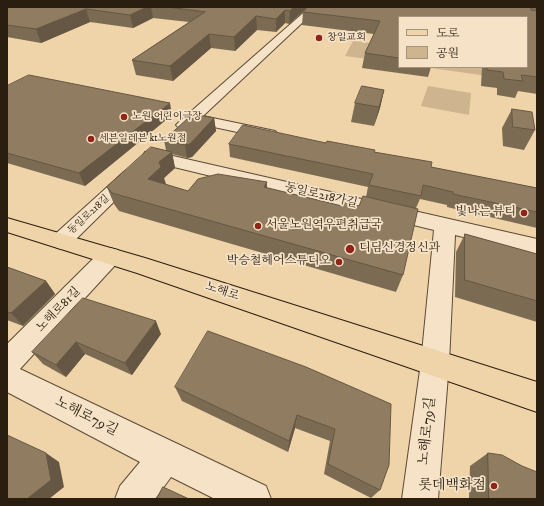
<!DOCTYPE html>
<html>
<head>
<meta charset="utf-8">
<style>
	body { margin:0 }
	#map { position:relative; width:544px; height:506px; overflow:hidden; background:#efd3a9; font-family:"IM FELL DW Pica","Noto Serif KR",serif }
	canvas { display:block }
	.frame { position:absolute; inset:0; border:8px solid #2a1e10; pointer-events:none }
	.legend { position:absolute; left:398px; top:16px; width:130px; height:52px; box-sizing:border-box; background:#f5e2c7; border:1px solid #a4947e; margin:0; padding:5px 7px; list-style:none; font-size:12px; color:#2a1e10 }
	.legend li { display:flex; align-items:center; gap:8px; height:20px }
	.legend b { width:20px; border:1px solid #a4947e }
</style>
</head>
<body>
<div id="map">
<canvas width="544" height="506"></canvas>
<div class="frame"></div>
<ul class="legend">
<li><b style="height:5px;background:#efd3a9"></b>도로</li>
<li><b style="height:11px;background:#ceb48f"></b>공원</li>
</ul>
</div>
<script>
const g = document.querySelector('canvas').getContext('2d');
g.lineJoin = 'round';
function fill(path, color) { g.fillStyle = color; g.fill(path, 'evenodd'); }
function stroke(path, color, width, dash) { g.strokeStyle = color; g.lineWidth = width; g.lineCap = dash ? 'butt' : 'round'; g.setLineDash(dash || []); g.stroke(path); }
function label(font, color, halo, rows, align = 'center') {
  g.font = font + ' "IM FELL DW Pica","Noto Serif KR",serif'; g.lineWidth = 3.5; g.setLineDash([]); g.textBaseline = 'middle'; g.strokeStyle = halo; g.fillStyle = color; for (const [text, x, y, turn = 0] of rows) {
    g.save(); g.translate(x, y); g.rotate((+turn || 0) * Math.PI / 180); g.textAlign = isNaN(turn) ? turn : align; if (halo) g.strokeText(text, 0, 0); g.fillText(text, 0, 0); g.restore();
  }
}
const green = new Path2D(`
	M353 41 399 46V63L345 56Z
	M424 67H527L537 83Z
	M428 86 471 93 469 115 421 106Z`);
const minor = new Path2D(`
	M310 7H319L203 116 275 131 278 134 275 137 270 139 195 123 189 128H179L176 125 179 122Z
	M151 151 537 239V255L455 235 449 363 438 499H402L421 363 434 230 145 160 143 156 145 152Z
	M131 170 137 171 140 175 137 179 69 246 61 249 53 246 50 241 53 236 125 171Z
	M110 248 118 250 121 256 118 262 20 369 266 486 271 499H215L171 477 155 499H115L120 486 140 462 7 392V344L102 250Z`);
const major = new Path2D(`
	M7 218 145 258 537 382V412L137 273 7 232Z`);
const wall = new Path2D(`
	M7 7H308L289 24 285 23 276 32 257 30 235 51 211 48 173 81 136 75 132 60 189 22 153 18 133 28 90 22 41 43 7 37Z
	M308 7H537V94L518 91 515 98 497 95V88L481 86 482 67H527V17H399V67H431L428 77 362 68 365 53 374 34 302 25 303 12Z
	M7 86 172 115 85 186 7 163Z
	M384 90 380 108 374 126 351 122 355 103Z
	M512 109 535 130 524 150 503 146 502 128Z
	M214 118 216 131 192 157 187 158 172 154 175 168 164 178 165 184 188 191 267 182V188L342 206H359L366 197 368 187 230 157 229 144 375 152 431 167 537 188V228L447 207V205L420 199 416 208 403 275 396 292 119 211 114 204 107 187 166 150 164 140Z
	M465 234 537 254V322L455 297 456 252Z
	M7 267 46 281 55 294 23 326 7 320Z
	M83 298 161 334 132 375 85 354 66 377 43 364 32 352Z
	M306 367 380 490 371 498 324 474 330 441 295 428 288 452 182 401 175 387Z
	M488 453 522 466 537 499H469L470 466Z`);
const shadedWall = new Path2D(`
	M147 7H151L153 18 133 28 130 15Z
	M294 7H308L289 24 290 11Z
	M86 9 90 22 41 43 36 29Z
	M285 10V23L276 32V19Z
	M256 16 257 30 235 51 234 37Z
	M209 34 211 48 173 81 170 66Z
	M384 90 380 108 374 126 379 107Z
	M170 103 172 115 85 186 79 173Z
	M214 118 216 131 192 157 187 158 185 145Z
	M172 152 175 168 164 178 166 184 153 196 148 179 159 162Z
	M267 182V200L264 187Z
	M46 281 55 294 23 326 11 313Z
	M156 321 161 334 132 375 125 363Z
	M76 342 85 354 66 377 56 365Z
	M297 415 295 428 288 452 289 441Z
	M46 453 59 462 64 487 49 499H27Z`);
const building = new Path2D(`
	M7 7H147L130 15 86 9 36 29 7 25Z
	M167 7H294L290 11 285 10 276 19 256 16 234 37 209 34 170 66 132 60 205 12Z
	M308 7H531V10L537 11V77L521 75 523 81 504 79 503 72 487 70V67H527V17H399V58L365 53 380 21 303 12Z
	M29 75 170 103 79 173 7 153V86Z
	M362 86 384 90 379 107 355 103Z
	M512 109 532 112 535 130 513 127Z
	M199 115 214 118 190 144 185 145 164 140 187 119Z
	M243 125 326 143 327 141 375 150 374 152 432 162 431 167 537 188V212L453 194V192L423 185 421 196 369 185 373 174 229 144Z
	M151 147 172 152 159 162 161 167 148 179 188 191 198 179 218 174 267 182 264 187 342 206 343 202 359 206 363 196 418 209 403 275 112 193 107 187Z
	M465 234 537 254V301L465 280Z
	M7 267 46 281 11 313 7 312Z
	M83 298 156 321 125 363 76 342 56 365 32 352Z
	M208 331 306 367 391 404 389 465 380 490 328 464 335 429 297 415 289 441 175 387Z
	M7 435 46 453 51 480 27 499H7Z
	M488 453 502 455 522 466 537 472V499H489Z
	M163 487 189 499H157Z`);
const markers = [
	[319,38,4,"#8f2418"],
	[124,117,4,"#8f2418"],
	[91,139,4,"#8f2418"],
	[524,213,4,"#8f2418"],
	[258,226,4,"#8f2418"],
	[350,249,5,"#8f2418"],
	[339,262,4,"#8f2418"],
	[494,486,4,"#8f2418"]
];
const farPoinames = [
	["창일교회",327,38],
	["노원 어린이극장",132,117],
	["세븐일레븐 kt노원점",99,139]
];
const farStreetnames = [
	["동일로218길",89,215,-43]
];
const streetNames = [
	["동일로218가길",321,196,13],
	["노해로",222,292,18],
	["노해로81길",59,310,-46]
];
const poiNames = [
	["빛나는 뷰티",516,213],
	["서울노원역우편취급국",266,226,"left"],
	["디딤신경정신과",359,249,"left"],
	["박승철헤어스튜디오",331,262]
];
const nearStreetnames = [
	["노해로79길",86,417,27],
	["노해로79길",428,431,-84]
];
const nearPoinames = [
	["롯데백화점",486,486]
];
fill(green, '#ceb48f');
stroke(minor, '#5b4b36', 2);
stroke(major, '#2a1e10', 2);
fill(minor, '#f5e2c7');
fill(major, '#efd3a9');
fill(wall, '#7c6b53');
fill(shadedWall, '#655743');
fill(building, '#907c60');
stroke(building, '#655743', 1);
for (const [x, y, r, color] of markers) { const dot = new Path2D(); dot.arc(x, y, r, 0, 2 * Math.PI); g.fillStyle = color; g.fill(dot); stroke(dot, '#f5e2c7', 1.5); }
label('10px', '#2a1e10', '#f5e2c7', farPoinames, 'left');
label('10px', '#2a1e10', '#f5e2c7', farStreetnames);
label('12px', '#2a1e10', '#f5e2c7', streetNames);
label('12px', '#2a1e10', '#f5e2c7', poiNames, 'right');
label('14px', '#2a1e10', '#f5e2c7', nearStreetnames);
label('14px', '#2a1e10', '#f5e2c7', nearPoinames, 'right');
</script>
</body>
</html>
